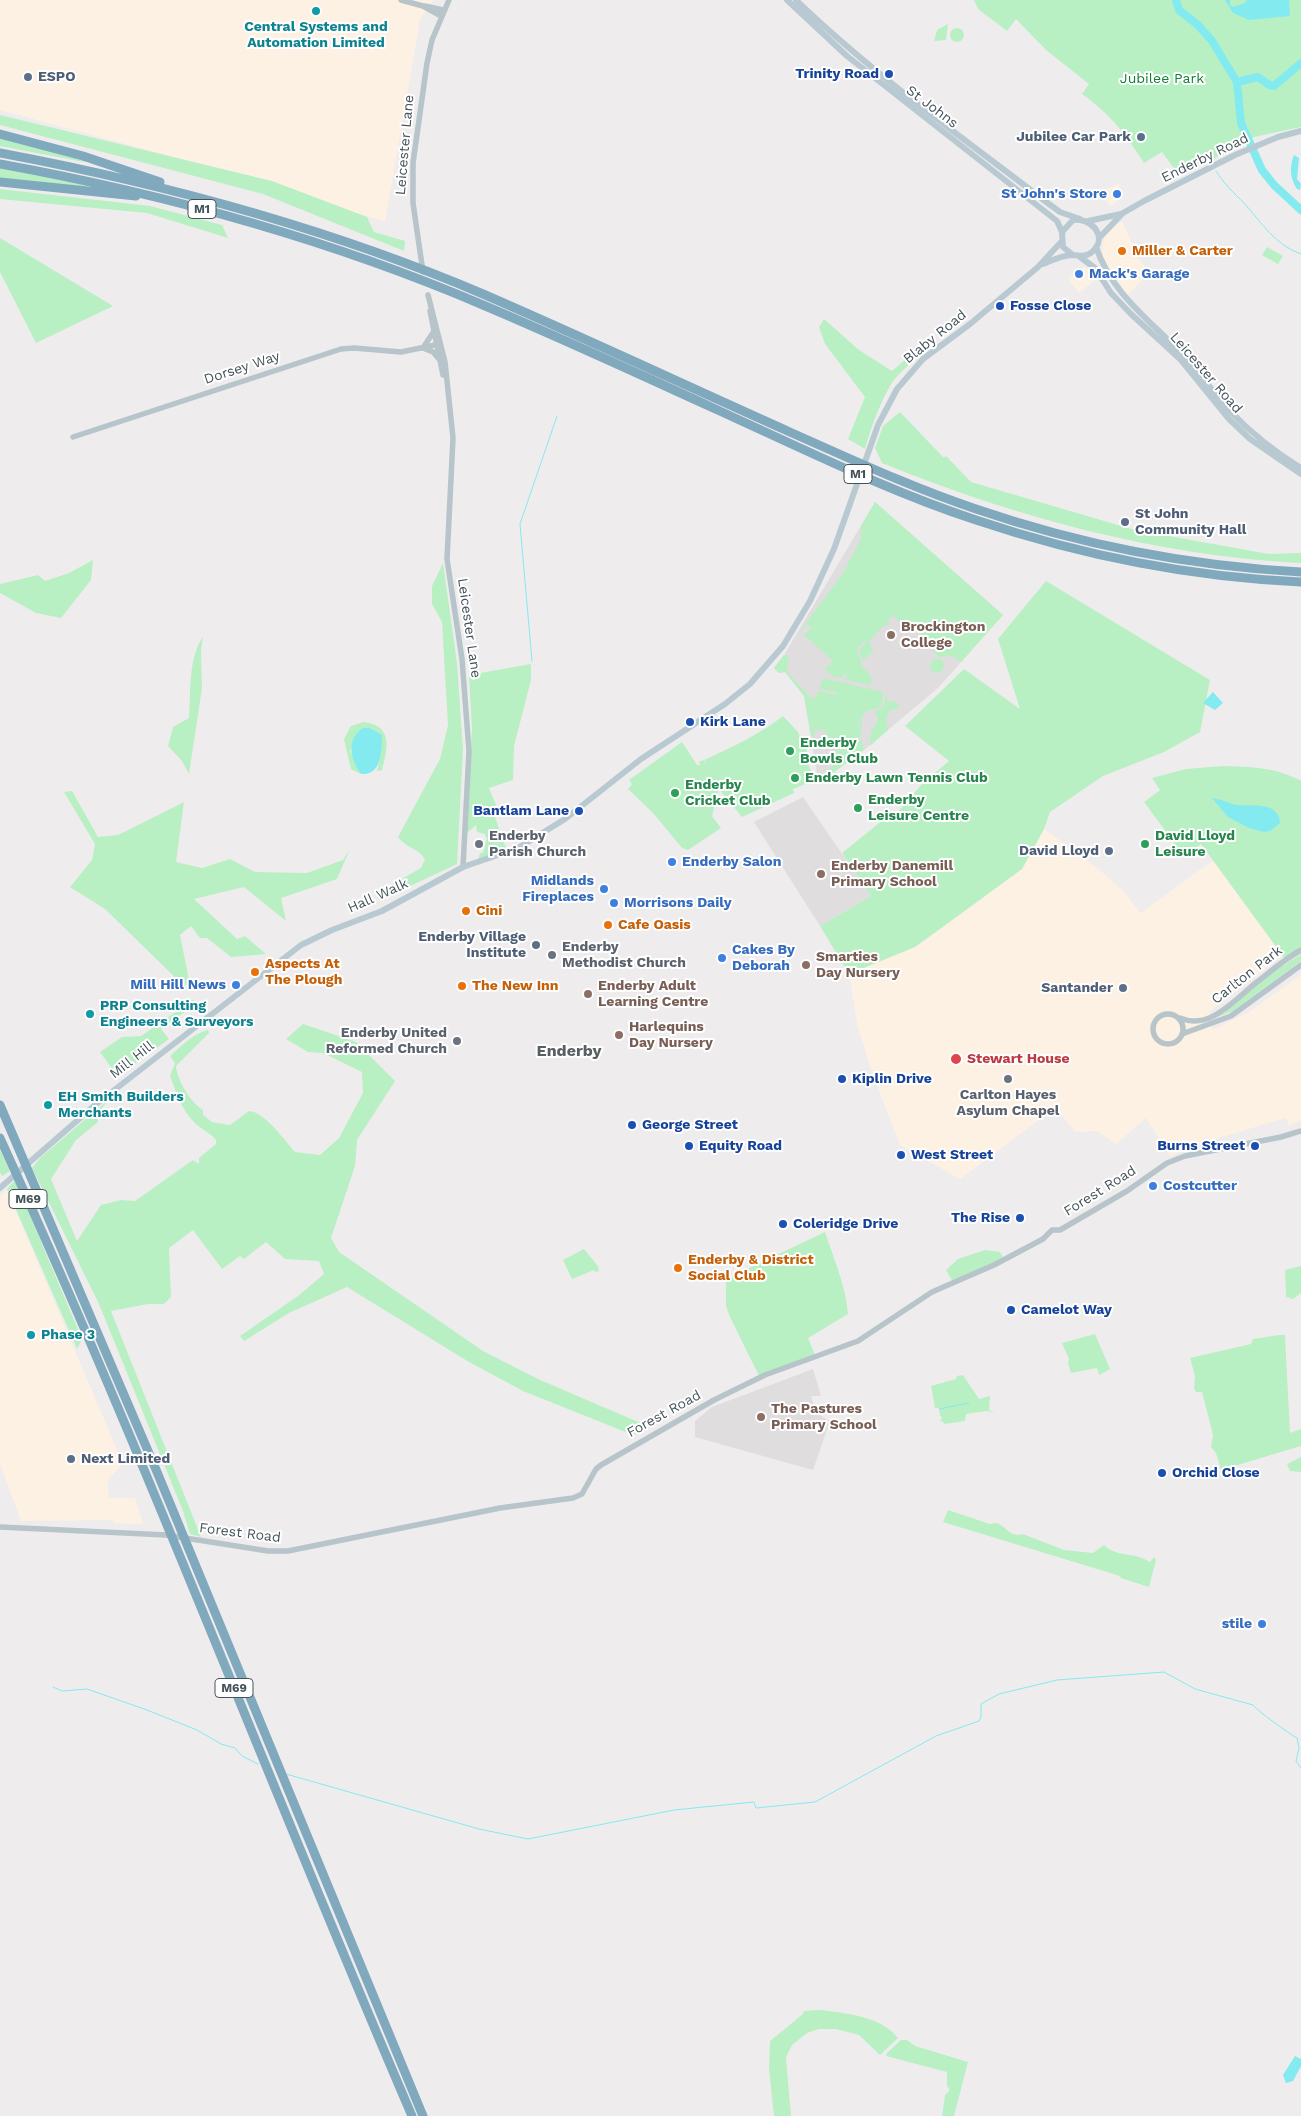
<!DOCTYPE html>
<html>
<head>
<meta charset="utf-8">
<style>
	body { margin:0 }
	canvas { display:block; background:#efeced }
</style>
</head>
<body>
<canvas width="1301" height="2116"></canvas>
<script>
const g = document.querySelector('canvas').getContext('2d');
g.lineJoin = 'round';
function fill(path, color) { g.fillStyle = color; g.fill(path, 'evenodd'); }
function stroke(path, color, width, dash) { g.strokeStyle = color; g.lineWidth = width; g.lineCap = dash ? 'butt' : 'round'; g.setLineDash(dash || []); g.stroke(path); }
function label(font, color, halo, rows, align = 'center') {
  g.font = font + ' "Work Sans",sans-serif'; g.lineWidth = 4; g.setLineDash([]); g.textBaseline = 'middle'; g.strokeStyle = halo; g.fillStyle = color; for (const [text, x, y, turn = 0] of rows) {
    g.save(); g.translate(x, y); g.rotate((+turn || 0) * Math.PI / 180); g.textAlign = isNaN(turn) ? turn : align; if (halo) g.strokeText(text, 0, 0); g.fillText(text, 0, 0); g.restore();
  }
}
const commercial = new Path2D(`
	M0 0H433L420 20 385 222 240 175 0 110Z
	M1119 184 1121 193 1117 202 1110 206 1103 190Z
	M1122 221 1132 244 1130 247 1149 272 1127 296 1107 267 1102 254 1103 242 1107 233Z
	M1085 266 1095 280 1079 293 1068 279Z
	M1044 829 1096 867 1122 890 1141 913 1215 859 1283 955 1209 1012 1212 1030 1249 1012 1301 975V1120L1289 1126 1286 1118 1201 1143 1170 1156 1146 1118 1116 1144 1097 1131 1075 1132 1056 1107 960 1179 900 1145 873 1075 858 1028 849 974 915 947 945 926 1022 869Z
	M7 1190 123 1464 108 1480 109 1498H135L143 1524 113 1523V1520L21 1521 0 1464V1196Z`);
const education = new Path2D(`
	M875 502 1003 615 938 688 864 750 832 773 818 780 804 696 785 672 779 673 774 668 784 655Z
	M803 797 871 896 820 926 754 822Z
	M813 1369 821 1396H811L816 1413 830 1421 813 1470 695 1437V1421L712 1407Z`);
const green = new Path2D(`
	M974 0H1301V127L1254 137 1244 145 1208 161 1176 171 1162 152 1144 163C1124 132 1112 116 1082 94L1089 84 1046 50 1016 19 1007 31 978 9Z
	M948 24 946 40 934 41 937 30Z
	M950 35a7 7 0 1 1 14 0a7 7 0 1 1-14 0Z
	M0 115 272 181 367 217 374 232 405 241 404 251 263 194 0 125Z
	M0 137 85 159 84 162 0 146Z
	M0 168 88 184 87 187 0 178Z
	M0 189 150 206 222 225 228 238 147 213 0 199Z
	M0 238 113 306 36 343 0 272Z
	M1267 247 1283 256 1278 264 1262 255Z
	M824 319 859 350 892 371 919 348C915 363 898 372 890 386 879 406 871 427 865 449L848 439 865 397 825 344 819 327Z
	M900 412 944 458 946 456 971 482 1135 530 1269 554 1301 553V563C1157 556 1015 517 882 463L875 448 883 426Z
	M875 502 1003 615 961 662 952 656 938 657 919 630 905 626 893 615 887 621 890 624 887 626 885 624 869 641 871 643 869 646 874 650 863 661 859 650 866 643 865 640 857 648 862 666 872 678 870 685 844 679 847 676 845 674 840 678 832 676 825 669 833 661 804 635 811 628 807 624 797 635 843 573 861 539V526Z
	M93 560 91 580 61 618 36 613 0 593V584L38 575 45 581 69 573Z
	M443 563 457 663 463 750 457 864 387 897 391 885 421 868 425 859C418 848 406 848 398 837L440 759 448 725 442 622 432 604V586Z
	M1046 581 1210 680 1200 732 1164 752 1103 776 1050 812 1044 829 1022 869 915 947 849 974 820 926 871 896 842 853 889 815 898 812 921 785 949 761 905 726 964 669 1020 709 998 639Z
	M203 637 201 650 202 688 189 774 182 761 168 746 173 727 189 718C191 692 188 658 203 637Z
	M784 655 789 656 787 672 811 698 816 697 818 691 836 695V692L819 689 823 678 883 692 882 706 865 712 856 725H858L863 716 860 737 836 751 823 729 814 731 815 736H811L804 696 785 672 779 673 774 668Z
	M930 666a7 7 0 1 1 14 0a7 7 0 1 1-14 0Z
	M531 664V680L514 746 513 780 489 788 496 805 492 809 506 848 478 860 480 853H483L487 838 485 836V834L477 832 476 825 466 834 472 729 469 675Z
	M885 694 889 701 897 702 899 708 889 711 886 720 888 730 870 746 871 732 878 719 875 712 885 705Z
	M783 716 798 732 811 760 807 762 815 780 793 789 794 793 742 817 719 789 712 816 721 828 688 850 682 848 654 814 628 789 632 784 629 780 682 742 697 765H700L699 762 703 760 708 766 704 760C732 747 759 735 783 716Z
	M364 722C393 726 388 747 382 770L377 771 381 754 382 735 370 728 350 750 361 774 351 769 344 739 351 726Z
	M861 739 864 750 833 773 830 768 840 760 836 752Z
	M1223 766C1251 767 1276 767 1301 781V949L1285 959 1201 844 1184 856 1144 802 1160 790 1152 778 1186 769Z
	M72 791 98 837 118 835 184 802 176 862 202 868 230 859 255 872 307 873 343 860 350 849 337 879 281 898 286 921 244 887 194 899 237 939 245 936 266 954 231 957 207 938H200L191 926 180 935 189 980 185 987 105 909 70 887 92 860 95 844 64 792Z
	M1301 954V961L1233 1011 1195 1026 1224 1013 1270 974Z
	M193 1000 197 1003 161 1029 169 1039 122 1073 113 1070 100 1052 122 1037 141 1036Z
	M303 1024 356 1042 395 1081 357 1140 355 1166 331 1238 339 1252 483 1351 538 1379 650 1427 633 1435 523 1391 469 1362 347 1287 289 1313 244 1341 240 1336 298 1296 324 1274 319 1261 285 1259 266 1242 244 1259 240 1256 222 1269 193 1230 169 1248 171 1297 164 1304H148L111 1311 201 1537 190 1534 183 1511 99 1304 32 1168 40 1158 115 1094C107 1102 97 1110 98 1122L76 1140 51 1179 77 1241 101 1205 121 1200 135 1201 193 1160 199 1164V1158L216 1144V1140C210 1132 201 1130 194 1122 181 1109 176 1092 170 1076L175 1063 170 1056C181 1046 193 1034 208 1030L209 1033 176 1066C177 1080 191 1103 203 1110V1115L212 1122 230 1125 249 1111C265 1112 285 1141 295 1152L320 1155 339 1138 363 1093 362 1072 323 1053 308 1052 286 1039Z
	M0 1150 10 1171 2 1176 0 1172Z
	M15 1180 82 1339 77 1349 7 1189Z
	M825 1232C834 1259 846 1287 848 1314L808 1338 815 1355 760 1378 730 1317 726 1306V1279Z
	M584 1249 598 1266 599 1271 595 1272 594 1270 572 1279 563 1260Z
	M985 1250 1000 1252 1004 1259 953 1282 946 1270 958 1259Z
	M1301 1266V1293L1293 1299 1286 1297 1285 1270Z
	M1095 1334 1110 1369 1099 1375 1097 1368 1071 1373 1068 1363 1069 1359 1062 1343Z
	M1279 1335H1285L1290 1433 1301 1429V1446L1221 1470 1216 1453 1211 1447 1213 1435 1202 1392H1196L1194 1388 1195 1376 1190 1358 1251 1344 1253 1339Z
	M963 1375 979 1399 990 1396 989 1410 995 1412 986 1411 966 1414 965 1421 945 1424 940 1420 942 1418 940 1415 939 1408H935L931 1386 956 1379 957 1376Z
	M1301 1457V1472L1290 1471 1287 1464Z
	M948 1510 990 1524 997 1523C1007 1527 1010 1538 1023 1534L1064 1550 1093 1553 1104 1545C1117 1558 1133 1551 1150 1562L1154 1557 1156 1560 1149 1587 1121 1578 1120 1576 943 1522Z
	M820 2010C845 2013 881 2016 898 2038L880 2055 859 2035 836 2029H819L807 2033 792 2045 786 2057 791 2116H774L769 2069 770 2041 803 2014 804 2011Z
	M901 2040H907L915 2046 968 2062 954 2116H942L945 2095 950 2090 947 2086V2072L886 2056 887 2053Z`);
const water = new Path2D(`
	M1225 0H1230V5L1233 7 1245 3 1247 0H1289L1290 16 1249 20 1233 13Z
	M1294 155 1299 158 1297 179 1301 184 1300 190 1297 189C1290 178 1289 168 1294 155Z
	M1213 692 1223 703 1215 710 1203 703Z
	M363 728H370L382 735C382 750 382 776 361 774 350 758 346 740 363 728Z
	M1212 798C1222 799 1229 804 1238 805 1254 806 1279 802 1280 823L1270 831 1264 832 1249 828 1228 817Z
	M1295 2056 1301 2059V2066L1293 2081 1286 2083 1283 2075Z`);
const stream = new Path2D(`
	M1216 171C1224 184 1234 193 1244 203 1262 223 1275 245 1301 254
	M532 661 520 524 557 416
	M939 1409 969 1403
	M53 1687 62 1691 87 1689 147 1710 197 1730 221 1744 235 1748 242 1756 258 1764
	M286 1774 479 1829 528 1839 674 1810 754 1802 756 1808 815 1802 936 1736 979 1721 981 1717V1704L999 1694 1057 1680 1164 1672 1195 1689 1253 1705C1259 1712 1288 1733 1297 1738L1299 1748 1296 1761 1301 1768`);
const river = new Path2D(`
	M1176 0 1179 10 1198 25 1212 41 1237 82 1241 123 1262 170 1274 185 1301 210
	M1237 82 1258 77 1269 85 1274 86 1301 63`);
const tertiary = new Path2D(`
	M401 0 423 6 441 16
	M425 6 443 10
	M423 272 413 203V163L427 63 432 40 449 0
	M428 295 445 362 453 438 447 559 462 659 469 751 463 867
	M430 311 443 375
	M423 348 433 352 439 359
	M423 348 434 331
	M73 437 341 349 354 348 401 352 440 344
	M1153 1029a15 15 0 1 1 30 0a15 15 0 1 1-30 0Z
	M1180 1018C1210 1031 1235 999 1257 982 1271 971 1285 959 1301 950
	M1182 1034 1231 1016 1301 965
	M0 1527 166 1535 268 1551H288L500 1508 573 1498 582 1494 596 1469 601 1465 714 1400 765 1375 858 1341 932 1292 994 1265 1043 1239 1052 1230H1060L1127 1191 1167 1163 1185 1156 1281 1137 1301 1131`);
const secondary = new Path2D(`
	M787 0 847 56 1057 221 1062 232
	M796 0C874 75 963 138 1049 204L1060 212 1080 219
	M1088 221 1121 214
	M1099 238 1123 213 1144 201 1235 155 1278 137 1301 131
	M1096 247C1112 294 1150 320 1183 355 1199 373 1214 393 1230 411 1251 433 1275 452 1301 468
	M1080 257 1095 268 1111 293 1131 314 1181 360 1229 419 1250 439 1301 474
	M1043 264C1052 260 1063 255 1073 255 1080 256 1086 257 1092 252 1109 237 1091 217 1073 220L1062 232 1063 247 1073 255
	M0 1188 95 1105 301 945 332 930 382 911 463 867 518 848 565 819 641 759 725 704 750 684 783 646 810 601 834 549 878 425 897 389 923 359 970 324 1038 267 1062 241`);
const motorway = new Path2D(`
	M0 134 83 156 160 182
	M0 153C165 184 328 228 483 294 587 339 689 387 792 433 853 460 913 488 976 509 1081 545 1191 566 1301 572
	M0 164C165 194 328 239 483 305 580 346 676 391 772 435 839 466 906 497 976 520 1080 555 1191 577 1301 582
	M0 182 136 196
	M0 1105 157 1472 423 2116
	M0 1138C147 1460 272 1791 412 2116`);
const markers = [
	[316,11,5,"#0f9aa8"],
	[889,74,5,"#1a4fb4"],
	[28,77,5,"#5c6f8a"],
	[1141,137,5,"#5c6f8a"],
	[1117,194,5,"#3f7fe0"],
	[1122,251,5,"#e8710a"],
	[1079,274,5,"#3f7fe0"],
	[1000,306,5,"#1a4fb4"],
	[1125,522,5,"#5c6f8a"],
	[891,635,5,"#8d6e63"],
	[690,722,5,"#1a4fb4"],
	[790,751,5,"#2e9e5b"],
	[795,778,5,"#2e9e5b"],
	[675,793,5,"#2e9e5b"],
	[858,808,5,"#2e9e5b"],
	[579,811,5,"#1a4fb4"],
	[479,844,5,"#6b7280"],
	[1145,844,5,"#2e9e5b"],
	[1109,851,5,"#5c6f8a"],
	[672,862,5,"#3f7fe0"],
	[821,874,5,"#8d6e63"],
	[604,889,5,"#3f7fe0"],
	[614,903,5,"#3f7fe0"],
	[466,911,5,"#e8710a"],
	[608,925,5,"#e8710a"],
	[536,945,5,"#5c6f8a"],
	[552,955,5,"#6b7280"],
	[722,958,5,"#3f7fe0"],
	[806,965,5,"#8d6e63"],
	[255,972,5,"#e8710a"],
	[236,985,5,"#3f7fe0"],
	[462,986,5,"#e8710a"],
	[1123,988,5,"#5c6f8a"],
	[588,994,5,"#8d6e63"],
	[90,1014,5,"#0f9aa8"],
	[619,1035,5,"#8d6e63"],
	[457,1041,5,"#6b7280"],
	[956,1059,6,"#e0444e"],
	[842,1079,5,"#1a4fb4"],
	[1008,1079,5,"#6b7280"],
	[48,1105,5,"#0f9aa8"],
	[632,1125,5,"#1a4fb4"],
	[689,1146,5,"#1a4fb4"],
	[1255,1146,5,"#1a4fb4"],
	[901,1155,5,"#1a4fb4"],
	[1153,1186,5,"#3f7fe0"],
	[1020,1218,5,"#1a4fb4"],
	[783,1224,5,"#1a4fb4"],
	[678,1268,5,"#e8710a"],
	[1011,1310,5,"#1a4fb4"],
	[31,1335,5,"#0f9aa8"],
	[761,1417,5,"#8d6e63"],
	[71,1459,5,"#5c6f8a"],
	[1162,1473,5,"#1a4fb4"],
	[1262,1624,5,"#3f7fe0"]
];
const shields = [
	[202,209,28],
	[858,474,28],
	[28,1199,38],
	[234,1688,38]
];
const shieldNames = [
	["M1",202,209],
	["M1",858,474],
	["M69",28,1199],
	["M69",234,1688]
];
const cultureNames = [
	["Central Systems and",316,27,"center"],
	["Automation Limited",316,43,"center"],
	["PRP Consulting",100,1006],
	["Engineers & Surveyors",100,1022],
	["EH Smith Builders",58,1097],
	["Merchants",58,1113],
	["Phase 3",41,1335]
];
const transitNames = [
	["Trinity Road",879,74,"right"],
	["Fosse Close",1010,306],
	["Kirk Lane",700,722],
	["Bantlam Lane",569,811,"right"],
	["Kiplin Drive",852,1079],
	["George Street",642,1125],
	["Equity Road",699,1146],
	["Burns Street",1245,1146,"right"],
	["West Street",911,1155],
	["The Rise",1010,1218,"right"],
	["Coleridge Drive",793,1224],
	["Camelot Way",1021,1310],
	["Orchid Close",1172,1473]
];
const serviceNames = [
	["ESPO",38,77,"left"],
	["Jubilee Car Park",1131,137],
	["St John",1135,514,"left"],
	["Community Hall",1135,530,"left"],
	["David Lloyd",1099,851],
	["Enderby Village",526,937],
	["Institute",526,953],
	["Santander",1113,988],
	["Next Limited",81,1459,"left"]
];
const parkNames = [
	["Jubilee Park",1162,79]
];
const streetNames = [
	["St Johns",932,107,37],
	["Leicester Lane",405,145,-85],
	["Enderby Road",1205,158,-26],
	["Blaby Road",935,337,-39],
	["Dorsey Way",242,368,-18],
	["Leicester Road",1206,373,49],
	["Leicester Lane",469,628,82],
	["Hall Walk",378,896,-24],
	["Carlton Park",1247,975,-38],
	["Mill Hill",132,1060,-38],
	["Forest Road",1100,1191,-32],
	["Forest Road",664,1414,-29],
	["Forest Road",240,1533,7]
];
const shopNames = [
	["St John's Store",1107,194,"right"],
	["Mack's Garage",1089,274],
	["Enderby Salon",682,862],
	["Midlands",594,881,"right"],
	["Fireplaces",594,897,"right"],
	["Morrisons Daily",624,903],
	["Cakes By",732,950],
	["Deborah",732,966],
	["Mill Hill News",226,985,"right"],
	["Costcutter",1163,1186],
	["stile",1252,1624,"right"]
];
const foodNames = [
	["Miller & Carter",1132,251],
	["Cini",476,911],
	["Cafe Oasis",618,925],
	["Aspects At",265,964],
	["The Plough",265,980],
	["The New Inn",472,986],
	["Enderby & District",688,1260],
	["Social Club",688,1276]
];
const educationNames = [
	["Brockington",901,627],
	["College",901,643],
	["Enderby Danemill",831,866],
	["Primary School",831,882],
	["Smarties",816,957],
	["Day Nursery",816,973],
	["Enderby Adult",598,986],
	["Learning Centre",598,1002],
	["Harlequins",629,1027],
	["Day Nursery",629,1043],
	["The Pastures",771,1409],
	["Primary School",771,1425]
];
const leisureNames = [
	["Enderby",800,743],
	["Bowls Club",800,759],
	["Enderby Lawn Tennis Club",805,778],
	["Enderby",685,785],
	["Cricket Club",685,801],
	["Enderby",868,800],
	["Leisure Centre",868,816],
	["David Lloyd",1155,836],
	["Leisure",1155,852]
];
const worshipNames = [
	["Enderby",489,836],
	["Parish Church",489,852],
	["Enderby",562,947],
	["Methodist Church",562,963],
	["Enderby United",447,1033,"right"],
	["Reformed Church",447,1049,"right"],
	["Carlton Hayes",1008,1095,"center"],
	["Asylum Chapel",1008,1111,"center"]
];
const healthNames = [
	["Stewart House",967,1059]
];
const quarterNames = [
	["Enderby",569,1051]
];
fill(commercial, '#fcf1e3');
fill(education, '#e0dddf');
fill(green, '#b8f0c4');
fill(water, '#83eaef');
stroke(stream, '#83eaef', 1);
stroke(river, '#83eaef', 8);
stroke(tertiary, '#b7c4ca', 5.5);
stroke(secondary, '#b9c9d2', 6);
stroke(motorway, '#81a9be', 9);
for (const [x, y, r, color] of markers) { const dot = new Path2D(); dot.arc(x, y, r, 0, 2 * Math.PI); g.fillStyle = color; g.fill(dot); stroke(dot, '#fff', 2); }
for (const [x, y, w] of shields) { const box = new Path2D(); box.roundRect(x - w / 2, y - 9.5, w, 19, 4); g.fillStyle = '#fff'; g.fill(box); stroke(box, '#44535a', 1); }
label('bold 12px', '#44535a', null, shieldNames);
label('bold 14px', '#0d838f', '#fff', cultureNames, 'left');
label('bold 14px', '#164399', '#fff', transitNames, 'left');
label('bold 14px', '#4e5e75', '#fff', serviceNames, 'right');
label('14px', '#137e37', '#fff', parkNames);
label('14px', '#44535a', '#fff', streetNames);
label('bold 14px', '#366cbe', '#fff', shopNames, 'left');
label('bold 14px', '#c56008', '#fff', foodNames, 'left');
label('bold 14px', '#785e54', '#fff', educationNames, 'left');
label('bold 14px', '#27864d', '#fff', leisureNames, 'left');
label('bold 14px', '#5b616d', '#fff', worshipNames, 'left');
label('bold 14px', '#be3a42', '#fff', healthNames, 'left');
label('bold 16px', '#595e62', '#fff', quarterNames);
</script>
</body>
</html>
